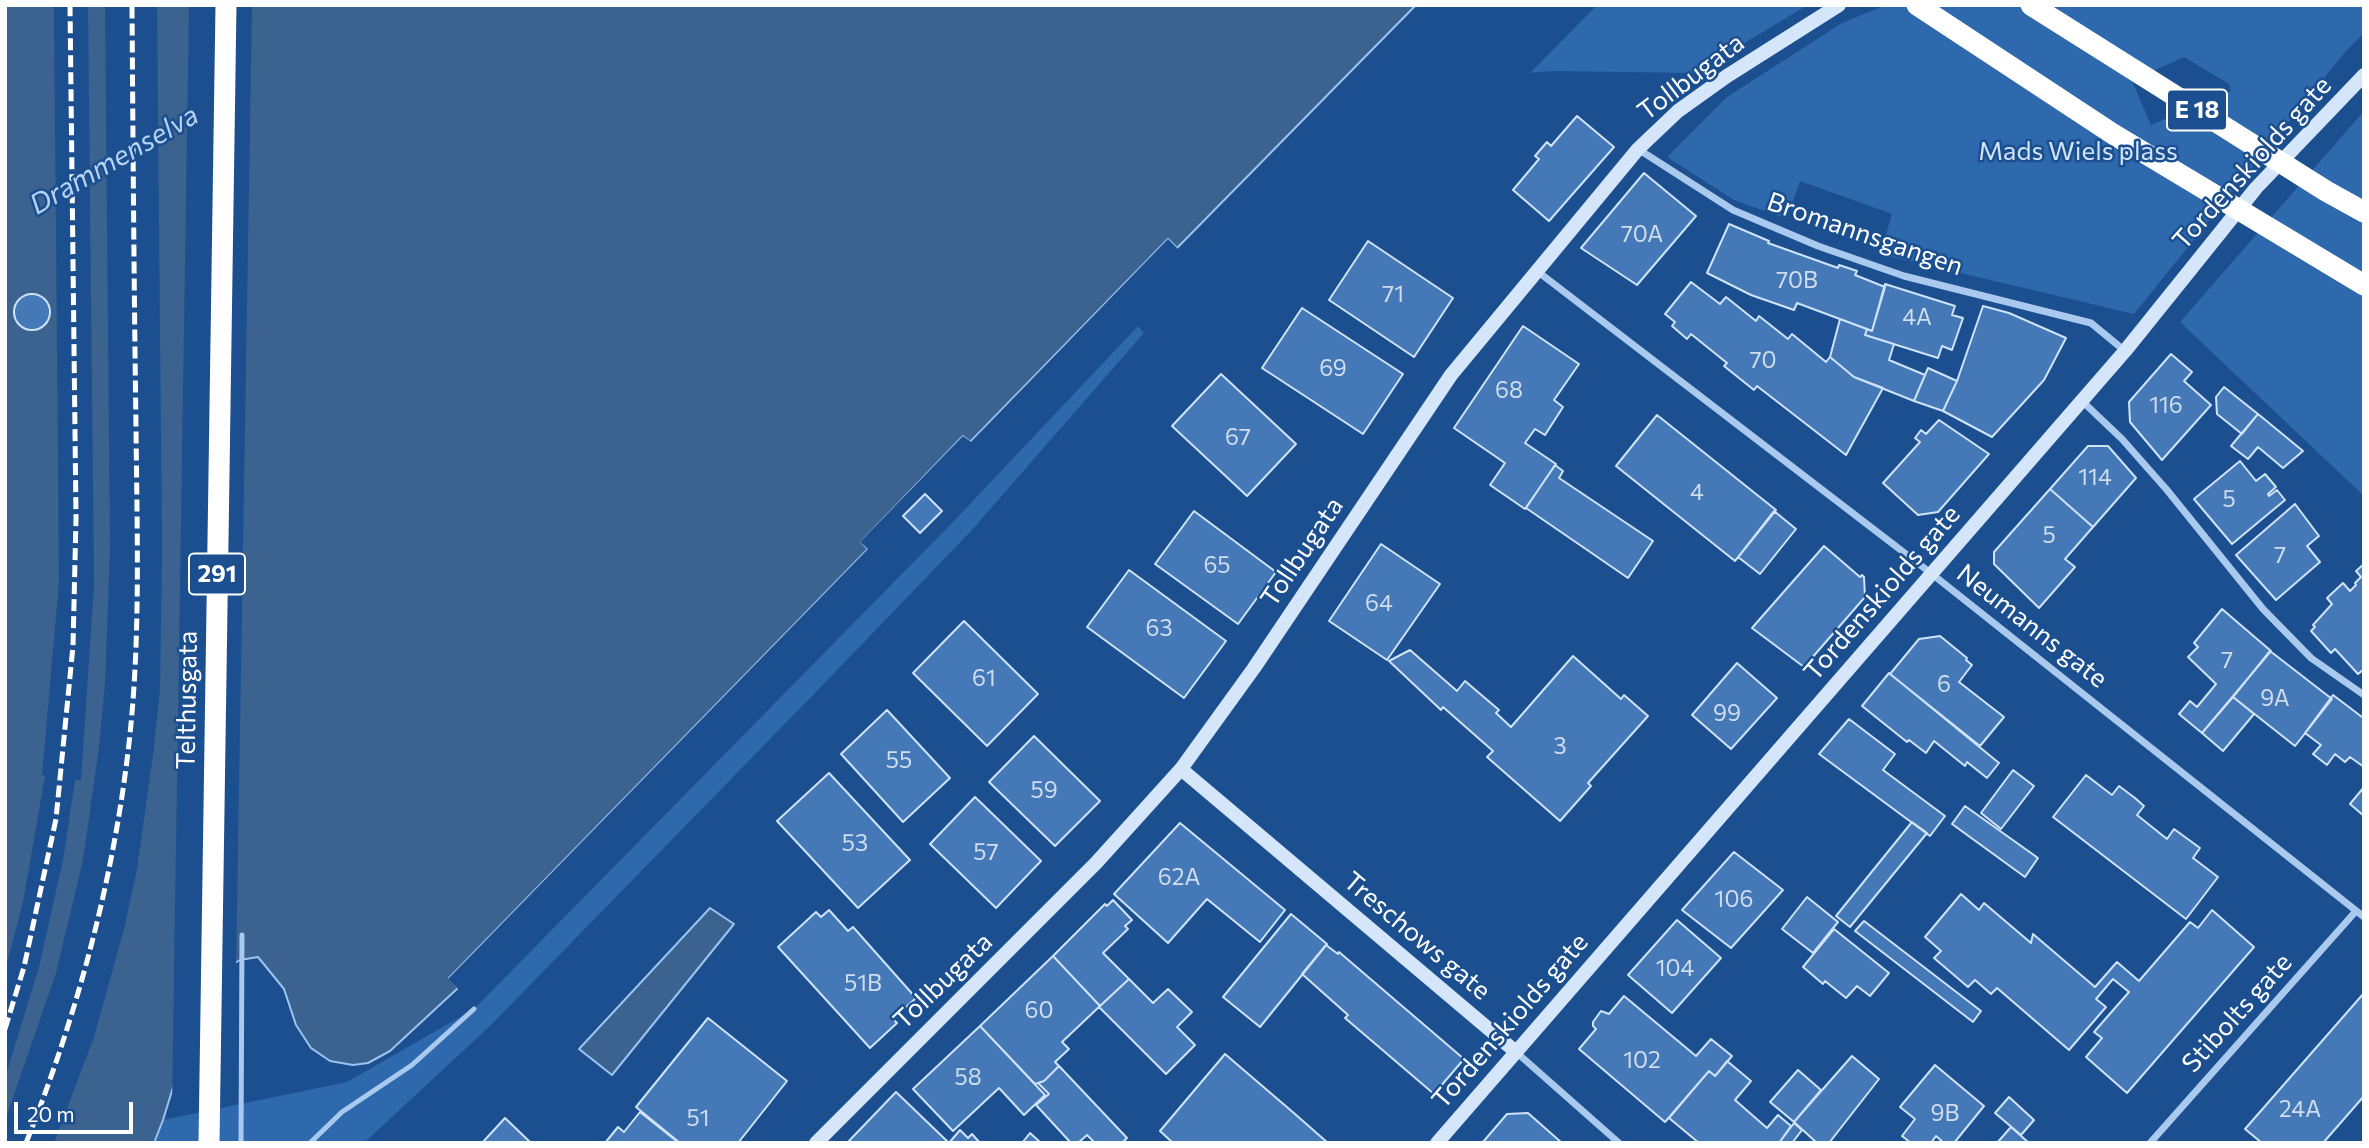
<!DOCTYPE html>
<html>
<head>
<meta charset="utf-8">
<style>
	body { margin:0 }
	#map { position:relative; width:2369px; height:1148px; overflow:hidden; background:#1b4f8f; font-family:Commissioner,sans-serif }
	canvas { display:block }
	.frame { position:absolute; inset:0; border:7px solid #fff; pointer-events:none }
	.scale { position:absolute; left:14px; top:1102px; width:119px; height:32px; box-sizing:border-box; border:4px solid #fff; border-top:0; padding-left:9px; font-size:21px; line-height:24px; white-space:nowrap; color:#fff; -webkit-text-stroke:5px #1b4f8f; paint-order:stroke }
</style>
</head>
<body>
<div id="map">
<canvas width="2369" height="1148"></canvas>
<div class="frame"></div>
<div class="scale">20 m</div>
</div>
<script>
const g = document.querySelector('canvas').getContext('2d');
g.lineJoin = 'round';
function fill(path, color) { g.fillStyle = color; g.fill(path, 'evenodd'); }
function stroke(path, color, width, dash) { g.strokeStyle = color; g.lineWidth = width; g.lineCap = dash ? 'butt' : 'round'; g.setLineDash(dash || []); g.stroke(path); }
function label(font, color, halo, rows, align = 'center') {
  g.font = font + ' Commissioner,sans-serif'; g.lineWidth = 5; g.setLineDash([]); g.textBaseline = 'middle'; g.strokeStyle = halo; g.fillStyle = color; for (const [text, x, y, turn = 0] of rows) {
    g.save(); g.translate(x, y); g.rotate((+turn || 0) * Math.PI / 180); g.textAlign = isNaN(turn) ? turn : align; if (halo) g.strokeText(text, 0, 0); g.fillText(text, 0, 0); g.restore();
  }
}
const green = new Path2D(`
	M1597 5H1808L1694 73 1553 71 1530 73Z
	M1886 5H2364V33L2346 51 2134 314 1880 254 1892 214 1800 181 1787 219 1734 200 1667 157 1727 97 1842 23Z
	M2364 111V496L2180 322Z
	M1138 326 1144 333 971 531 814 694 491 1025 364 1143H154L163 1120 347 1082 474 1009 952 523Z`);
const water = new Path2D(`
	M5 5H1416L1177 248 1168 239 970 442 963 436 861 542 868 549 449 978 458 988 390 1051 368 1063 353 1065 330 1061 311 1048 296 1025 284 989 258 957 240 960 206 980 163 1120 154 1143H5Z
	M710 908 734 924 612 1075 579 1049Z`);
const pier = new Path2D(`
	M54 5H88L94 585 81 780H75L63 860 39 967 5 1078V971L23 902 45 776 42 775 59 583Z
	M105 5H157L162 551 160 689 153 755 137 869 124 929 94 1037 54 1143H5V1121L56 973 83 860 99 747 105 684 110 551Z
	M189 5H252L236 967 209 982 172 1104Z
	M2184 57 2229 84 2231 91 2151 125 2132 81Z
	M1168 239 1179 250 1175 251 1168 244 973 445 969 446 963 441 865 542 871 547V552L453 979 461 987 460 991 448 979 868 549 860 542 963 436 971 442Z`);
const building = new Path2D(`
	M1577 116 1614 147 1549 221 1513 190 1539 159 1535 156 1547 142 1551 146Z
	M1644 173 1696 216 1637 285 1581 248Z
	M1729 224 1769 241 1768 243 1838 268 1839 265 1857 271 1855 275 1885 287 1872 331 1797 303 1794 310 1751 295 1707 273Z
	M1368 241 1453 298 1414 357 1329 300Z
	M1691 282 1720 304 1726 297 1756 321 1759 316 1788 339 1792 334 1826 362 1830 357 1854 377 1883 388 1846 455 1757 386 1754 390 1724 366 1727 363 1691 334 1687 339 1672 326 1675 322 1665 314Z
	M1885 284 1955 306 1952 315 1963 318 1952 350 1942 346 1938 358 1865 335 1867 329 1872 331Z
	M14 312a18 18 0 1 1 36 0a18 18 0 1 1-36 0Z
	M1983 306 2009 313 2066 338 2044 380 1992 437 1943 411 1957 381Z
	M1302 308 1403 374 1363 434 1262 368Z
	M1840 319 1867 329 1865 335 1894 344 1889 360 1925 375 1914 401 1854 377 1830 357Z
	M1523 326 1579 364 1554 400 1563 407 1545 435 1535 429 1525 443 1556 464 1525 509 1490 485 1505 463 1454 428Z
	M2171 354 2192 372 2184 381 2211 405 2162 460 2130 422 2129 402Z
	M1928 368 1957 381 1943 411 1914 401Z
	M1221 374 1296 444 1247 496 1172 426Z
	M2224 387 2258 414 2242 434 2217 414 2216 397Z
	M2258 414 2303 451 2283 468 2258 447 2248 459 2231 446Z
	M1657 415 1776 510 1735 561 1616 466Z
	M1939 420 1989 454 1938 512 1918 515 1883 483 1920 442 1915 438 1921 430 1926 434Z
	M2088 446H2108L2136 478 2093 527 2050 489Z
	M2240 461 2256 481 2265 474 2276 487 2268 494 2269 496 2277 490 2285 500 2232 544 2194 499Z
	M1555 465 1563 471 1559 478 1653 541 1628 578 1526 508Z
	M2050 489 2093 527 2065 559 2075 567 2039 608 1994 564V552Z
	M925 494 942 511 920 533 903 516Z
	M2295 504 2319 536 2307 546 2320 562 2276 600 2236 555Z
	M1194 511 1276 572 1238 624 1155 564Z
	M1774 511 1796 529 1760 574 1738 557Z
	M1381 544 1440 584 1387 660 1329 621Z
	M1824 546 1860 577 1862 575 1864 577 1865 597 1804 667 1752 628Z
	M2364 564V669L2358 674 2335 649 2331 653 2311 631 2315 627 2313 625 2332 604 2327 598 2343 583 2350 591 2356 585 2355 583 2361 577 2356 571Z
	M1129 570 1226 641 1184 698 1087 627Z
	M2222 609 2271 651 2202 733 2179 714 2190 701 2197 707 2216 684 2188 657 2198 647 2194 643Z
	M964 621 1038 694 987 746 913 673Z
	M1940 636 1967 658 1966 660 1972 665 1959 682 2004 717 1980 746 1890 674 1919 639Z
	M1410 650 1457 691 1465 681 1499 710 1496 713 1511 727 1573 656 1621 699 1624 695 1648 716 1588 783 1591 786 1560 821 1487 757 1493 751 1443 707 1441 710 1389 661Z
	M2270 651 2332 699 2295 746 2233 697Z
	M1737 663 1777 698 1731 749 1692 715Z
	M1889 673 1999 763 1987 778 1967 762 1965 766 1934 741 1926 753 1909 740 1907 742 1862 706Z
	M2333 695 2362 717 2364 715V767L2350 757 2345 762 2335 754 2327 765 2313 754 2321 745 2305 733Z
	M2233 697 2254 714 2223 751 2202 733Z
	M887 710 950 778 903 822 841 754Z
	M1849 719 1895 754 1883 770 1945 816 1930 836 1819 754Z
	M1034 736 1100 801 1055 846 989 782Z
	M2013 770 2034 786 2001 829 1981 813Z
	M829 773 910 860 858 908 777 821Z
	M2086 775 2112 795 2119 786 2135 798 2144 806 2137 815 2167 839 2174 829 2200 848 2193 858 2218 877 2186 919 2053 817Z
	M2364 787V816L2350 804Z
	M975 797 1041 861 996 908 930 844Z
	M1965 806 2038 858 2025 877 1952 824Z
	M1912 822 1927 833 1850 927 1836 916Z
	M1180 823 1285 910 1260 942 1207 899 1168 943 1114 894Z
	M1734 852 1783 890 1731 948 1682 910Z
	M1961 894 1979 910 1984 903 2031 943 2033 934 2095 987 2117 962 2139 981 2190 922 2198 928 2212 910 2254 947 2127 1093 2086 1057 2102 1038 2094 1032 2129 992 2113 979 2096 999 2106 1007 2069 1050 1997 988 1991 994 1975 980 1968 987 1934 958 1941 951 1925 937Z
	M1807 897 1838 922 1813 953 1782 929Z
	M1113 900 1132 920 1125 926 1128 929 1103 953 1129 979 1100 1006 1053 956 1105 904 1107 906Z
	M829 910 848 931 853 927 916 998 893 1019 897 1023 870 1048 778 947 816 912 821 917Z
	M1291 914 1327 944 1260 1027 1223 997Z
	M1677 920 1721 958 1672 1013 1628 975Z
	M1864 921 1981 1011 1973 1022 1855 931Z
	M1834 929 1889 973 1870 996 1857 986 1846 998 1825 981 1823 984 1803 967Z
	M1326 945 1338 954 1339 952 1464 1059 1434 1094 1345 1018 1348 1015 1302 974Z
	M1053 956 1100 1006 1062 1042 1069 1049 1055 1062 1059 1066 1044 1081 1035 1084 980 1026Z
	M1129 979 1153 1003 1168 989 1192 1012 1177 1027 1195 1045 1166 1074 1099 1007Z
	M2364 993V1096L2323 1143H2262L2245 1129Z
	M1624 996 1696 1056 1711 1039 1732 1056 1715 1076 1709 1071 1665 1122 1579 1049 1596 1029 1593 1026V1022L1601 1011 1609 1014Z
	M708 1018 787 1081 738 1143H680L636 1107Z
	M980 1026 1045 1095 1024 1115 999 1088 953 1131 913 1089Z
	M1225 1054 1295 1114 1328 1143H1173L1160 1131Z
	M1852 1056 1879 1079 1829 1143H1817L1794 1122Z
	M1727 1061 1751 1081 1735 1100 1767 1128 1778 1115 1791 1126 1779 1143H1699L1669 1118 1709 1071 1715 1076Z
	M1935 1065 1984 1106 1954 1143H1944L1936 1136 1931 1143H1911L1902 1136 1915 1119 1900 1107Z
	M1059 1066 1127 1138 1122 1143H1095L1087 1135 1078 1143H1071L1036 1105 1049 1094 1038 1083 1044 1081Z
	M1798 1070 1821 1090 1794 1122 1770 1102Z
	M896 1092 949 1143H847Z
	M2009 1097 2034 1120 2021 1135 1995 1113Z
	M640 1112 679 1143H605L618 1127 624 1132Z
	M1528 1113 1562 1143 1483 1142 1507 1114Z
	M505 1118 531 1143H482Z
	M1794 1123 1802 1130 1792 1143H1779Z
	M2011 1127 2029 1143H1997Z
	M960 1130 968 1138 972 1134 980 1143H949Z
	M1030 1133 1041 1143H1022Z`);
const lane = new Path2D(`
	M241 1143 242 935
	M310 1143 342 1112 412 1065 474 1009`);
const street = new Path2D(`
	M1638 149 1733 210 1818 246 1904 276 2091 323 2125 351
	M1537 271 1932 574 2364 917
	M2082 401 2122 439 2167 490 2263 609 2311 658 2364 695
	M1516 1052 1619 1143
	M2150 1143 2356 911`);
const secondary = new Path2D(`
	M1181 769 1516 1052
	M816 1143 1096 863 1181 769 1254 668 1451 375 1638 149 1678 111 1727 76 1839 5
	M1437 1143 2125 351 2256 188 2364 75`);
const highway = new Path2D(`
	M209 1143 226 5`);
const rail = new Path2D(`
	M5 1029 24 967 56 819 73 646 76 518 70 5
	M26 1143C76 1018 112 886 128 752 141 644 137 536 136 428 134 287 133 146 132 5`);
const highwayBridge = new Path2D(`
	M1917 5 2113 134 2364 285
	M2031 5 2326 191 2364 212`);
const numberNames = [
	["70A",1642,234],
	["70B",1797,280],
	["71",1393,294],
	["4A",1917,317],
	["70",1763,360],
	["69",1333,368],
	["68",1509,390],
	["116",2166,405],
	["67",1238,437],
	["114",2095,477],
	["4",1697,492],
	["5",2229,499],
	["5",2049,535],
	["7",2280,555],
	["65",1217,565],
	["64",1379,603],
	["63",1159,628],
	["7",2227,660],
	["61",984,678],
	["6",1944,684],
	["9A",2275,698],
	["99",1727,713],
	["3",1560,746],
	["55",899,760],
	["59",1044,790],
	["53",855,843],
	["57",986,852],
	["62A",1179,877],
	["106",1734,899],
	["104",1675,968],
	["51B",863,983],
	["60",1039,1010],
	["102",1642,1060],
	["58",968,1077],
	["24A",2300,1109],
	["9B",1945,1113],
	["51",698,1118]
];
const shields = [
	[2197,110,60],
	[217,574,56]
];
const shieldNames = [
	["E 18",2197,110],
	["291",217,574]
];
const streetNames = [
	["Tollbugata",1691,77,-37],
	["Tordenskiolds gate",2252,163,-48],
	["Bromannsgangen",1865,234,19],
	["Tollbugata",1302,552,-56],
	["Tordenskiolds gate",1882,593,-49],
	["Neumanns gate",2032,626,38],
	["Telthusgata",187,700,-89],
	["Treschows gate",1417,936,40],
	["Tollbugata",943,981,-44],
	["Stibolts gate",2237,1013,-48],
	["Tordenskiolds gate",1510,1021,-49]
];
const parkNames = [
	["Mads Wiels plass",2078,151]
];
const waterNames = [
	["Drammenselva",114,160,-30]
];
fill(green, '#2e69ad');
fill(water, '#3c6290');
stroke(water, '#9cc4f0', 2);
fill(pier, '#1b4f8f');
fill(building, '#4478b7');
stroke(building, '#cfe3fa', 2);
stroke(lane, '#a9c9ee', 5);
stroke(street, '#a9c9ee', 7);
stroke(secondary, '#d6e6fa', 14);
stroke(highway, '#fff', 21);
stroke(rail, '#fff', 5, [12, 5]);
stroke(highwayBridge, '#fff', 21);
label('23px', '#d0dded', null, numberNames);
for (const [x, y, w] of shields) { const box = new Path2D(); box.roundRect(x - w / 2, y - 20.5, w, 41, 5); g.fillStyle = '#1b4f8f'; g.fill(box); stroke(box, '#fff', 2); }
label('bold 24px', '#fff', null, shieldNames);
label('26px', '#fff', '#1b4f8f', streetNames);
label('26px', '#cfe3fa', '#1b4f8f', parkNames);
label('italic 28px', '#b5d3f5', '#1b4f8f', waterNames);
</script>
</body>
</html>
